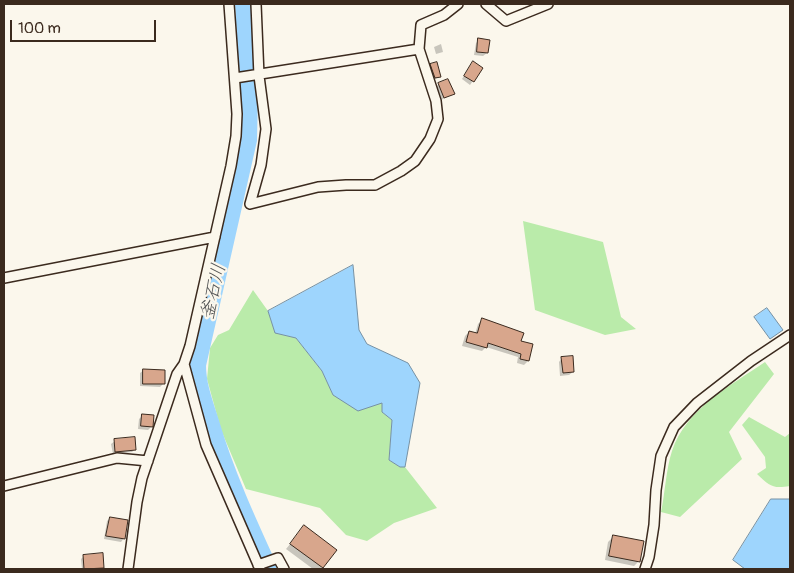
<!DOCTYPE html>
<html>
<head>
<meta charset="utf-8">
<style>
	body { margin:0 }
	#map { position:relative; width:794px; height:573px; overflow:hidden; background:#fbf7ec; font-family:Pangolin,sans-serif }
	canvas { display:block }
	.frame { position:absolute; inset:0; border:5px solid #3b2a1e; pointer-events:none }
	.scale { position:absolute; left:10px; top:20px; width:146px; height:22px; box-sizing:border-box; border:2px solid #3b2a1e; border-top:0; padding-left:6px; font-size:15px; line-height:18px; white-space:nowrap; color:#3b2a1e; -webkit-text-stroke:4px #fbf7ec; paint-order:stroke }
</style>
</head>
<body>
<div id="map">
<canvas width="794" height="573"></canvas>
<div class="frame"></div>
<div class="scale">100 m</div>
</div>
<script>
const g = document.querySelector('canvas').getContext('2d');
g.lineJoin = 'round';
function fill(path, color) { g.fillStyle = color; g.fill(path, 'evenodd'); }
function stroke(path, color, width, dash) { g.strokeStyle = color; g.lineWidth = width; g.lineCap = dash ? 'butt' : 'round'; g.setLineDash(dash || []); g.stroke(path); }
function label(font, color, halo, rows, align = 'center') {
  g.font = font + ' Pangolin,"Klee One",sans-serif'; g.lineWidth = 4.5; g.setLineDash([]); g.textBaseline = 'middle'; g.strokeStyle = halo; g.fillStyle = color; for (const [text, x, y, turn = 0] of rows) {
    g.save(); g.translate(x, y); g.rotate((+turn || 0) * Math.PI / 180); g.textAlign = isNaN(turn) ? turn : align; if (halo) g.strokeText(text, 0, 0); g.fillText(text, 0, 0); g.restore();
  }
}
const green = new Path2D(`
	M523 221 603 242 621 317 636 329 605 335 535 310Z
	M253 290 268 311 275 332 296 338 322 371 333 395 382 403V412L392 420 389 460 400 467H405L437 508 394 523 367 541 346 535 320 508 246 489 221 430 207 379 210 348 218 335 229 330Z
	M765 362 774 374 729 432 742 459 680 517 661 512C665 493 666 469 672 451 686 409 730 386 765 362Z
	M749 417 785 437 790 433V486C772 489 770 486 757 474L766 468 765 457 742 425Z`);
const water = new Path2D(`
	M353 265 359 330 367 344 408 363 420 383 405 467H400L389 460 392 420 382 412V403L358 411 333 395 322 371 296 338 275 333 268 311Z
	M767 308 783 330 770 339 754 317Z
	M771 499H790V569H745L733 560Z`);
const shadow = new Path2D(`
	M479 40 487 53 483 56 474 55 476 43Z
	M441 44 443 52 436 54 434 47Z
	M431 65 440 76 432 81 428 68Z
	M470 66 482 68 470 85 462 79Z
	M439 84 453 94 441 100 436 87Z
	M482 320 520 342 532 345 528 361 524 365 517 363 518 357 486 347 482 351 462 346 465 336 469 332 475 334 478 324Z
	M562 358 573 372 569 375 560 376 559 362Z
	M144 370 163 384 160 387 140 386V373Z
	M142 416 151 427 148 430 138 429 139 419Z
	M115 441 135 449 132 452 113 454 111 444Z
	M110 518 124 538 121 542 104 539 107 521Z
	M304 527 322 567 320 569H313L286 549Z
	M613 537 639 561 634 566 605 560 608 542Z
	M84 556 103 567 101 569H82L81 559Z`);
const river = new Path2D(`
	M244 4 249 94 248 140 197 365C197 385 204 403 210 422 225 473 247 521 269 569`);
const building = new Path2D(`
	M478 38 490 40 488 53 477 52Z
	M473 61 483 68 474 82 464 76Z
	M437 62 441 77 435 78 430 64Z
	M448 79 455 94 444 98 438 83Z
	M482 318 524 333 521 341 533 344 529 361 520 359 521 354 488 343 487 348 466 342 469 331 477 333Z
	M573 356 574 372 563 373 561 357Z
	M143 369 165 370V384H143Z
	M142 414 154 415 153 427 141 426Z
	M135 437 136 450 115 452 114 439Z
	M110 517 128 520 125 539 106 536Z
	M304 525 337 550 323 568 290 544Z
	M613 535 644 541 640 562 609 556Z
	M103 553 104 568 84 569 83 555Z`);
const minor = new Path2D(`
	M256 4 259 76 266 129 261 165 250 204 318 187 346 185H375L401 171 415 161 430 139 438 119 436 101 419 49 421 25 444 15 458 4
	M486 4 506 21 548 4
	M235 78 419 49
	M4 278 215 237
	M184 364 206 445 260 569
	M4 486 117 458 148 461
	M258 565 278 558 284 569
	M128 569 137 502 142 478 177 374 184 364 190 346 231 166 236 136 237 114 229 4
	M645 569 649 557 654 525 656 490 661 456 674 427 697 403 751 361 790 335`);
const waterNames = [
	["釜石川",214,292,-77]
];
fill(green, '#baebaa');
fill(water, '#9ed5fd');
stroke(water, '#7691a4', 1);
fill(shadow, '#0003');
stroke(river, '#9ed5fd', 18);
fill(building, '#d8a68c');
stroke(building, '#3b2a1e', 1);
stroke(minor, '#3b2a1e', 12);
stroke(minor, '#fbf7ec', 9);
label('italic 19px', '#545556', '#fbf7ec', waterNames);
</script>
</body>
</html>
